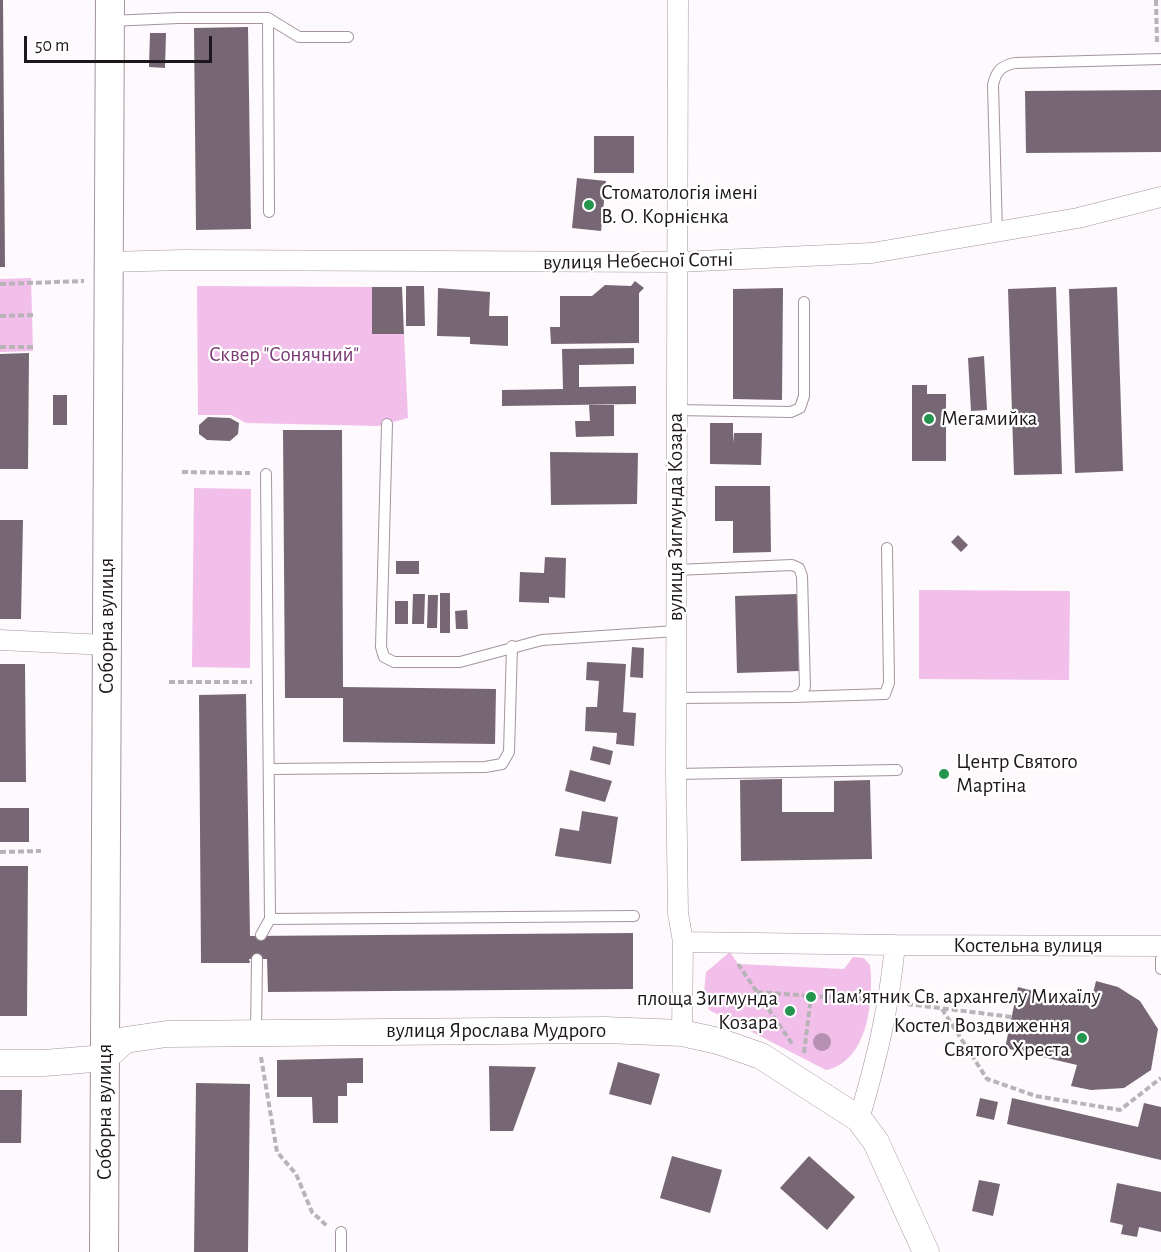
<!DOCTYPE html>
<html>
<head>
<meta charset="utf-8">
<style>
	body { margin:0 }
	#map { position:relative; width:1161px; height:1252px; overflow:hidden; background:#fdf9fc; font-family:"Alegreya Sans",sans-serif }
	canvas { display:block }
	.scale { position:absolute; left:24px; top:36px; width:188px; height:27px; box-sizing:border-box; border:3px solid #1d171c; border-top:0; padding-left:8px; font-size:18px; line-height:21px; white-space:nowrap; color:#1d171c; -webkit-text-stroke:4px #fff; paint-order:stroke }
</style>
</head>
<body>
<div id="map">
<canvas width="1161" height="1252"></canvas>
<div class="scale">50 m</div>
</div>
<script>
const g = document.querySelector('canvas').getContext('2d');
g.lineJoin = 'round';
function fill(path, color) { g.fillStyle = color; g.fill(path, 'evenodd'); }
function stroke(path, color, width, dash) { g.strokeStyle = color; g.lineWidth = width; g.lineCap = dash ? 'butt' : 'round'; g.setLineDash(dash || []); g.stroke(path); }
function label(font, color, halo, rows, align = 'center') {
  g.font = font + ' "Alegreya Sans",sans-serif'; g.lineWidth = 4.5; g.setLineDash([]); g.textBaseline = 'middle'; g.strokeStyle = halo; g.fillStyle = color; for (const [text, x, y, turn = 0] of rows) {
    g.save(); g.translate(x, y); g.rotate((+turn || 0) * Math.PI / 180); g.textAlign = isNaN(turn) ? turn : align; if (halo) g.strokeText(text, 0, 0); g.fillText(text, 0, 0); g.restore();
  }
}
const green = new Path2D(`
	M31 278 33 351 0 352V279Z
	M197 286 372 287V334H404L408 418 378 426 246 423 231 415H198Z
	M194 488 251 489 250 668 192 667Z
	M919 590 1070 591 1069 680 919 679Z
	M730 952 738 964 844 969 853 957 864 958 870 965C874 1000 868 1062 826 1070L709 1010 704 992 706 972Z`);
const building = new Path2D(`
	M0 0H3L5 267H0Z
	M248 27 251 229 196 230 194 28Z
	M150 33H166L165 68 149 67Z
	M1161 90V152L1026 153 1025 91Z
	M594 136H634V173H594Z
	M577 178 606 181 601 231 572 228Z
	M635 281 644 288 639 293V343L551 344 550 327H560V296H592L605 285 631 286Z
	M406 286H424L425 326H406Z
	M372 287H402L404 334H372Z
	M1056 287 1062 474 1014 475 1008 289Z
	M1117 287 1123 471 1075 473 1069 289Z
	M438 288 490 292 489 316H508V346L470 344V337L437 336Z
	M783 288 782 400 733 399V289Z
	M634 348V364L579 365V387L636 386V404L502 406V390L563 389 562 349Z
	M29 353 28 469H0V354Z
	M984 356 987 410 971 411 968 358Z
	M912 385H927V394H946V461H912Z
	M53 395H67V425H53Z
	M589 405H614V436L576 437 575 421H590Z
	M208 417 230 418 239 423 238 434 230 441 207 440 199 434V425Z
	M710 423H733V443L734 433H762L761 465 710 464Z
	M283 430H342L343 687 496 689 495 744 343 742V698H285Z
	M550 452 638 453 637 504 551 505Z
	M715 486H770L771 552 733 553V521H715Z
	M0 520H23L21 619H0Z
	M958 535 968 545 961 552 951 542Z
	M545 557 566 558 565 598 549 597V603L519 602 520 572 544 573Z
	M396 561H419V574H396Z
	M440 593H450V633H440Z
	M413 594H425L424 624H412Z
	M797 594 799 671 737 673 735 596Z
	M428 595H438L437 628H427Z
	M395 601H408V624H395Z
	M467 610 468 629H456L455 611Z
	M632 647 644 648 643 678 630 677Z
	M587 662 626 664 623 712 636 713 634 746 616 744 617 733 585 731 586 707H597L599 681 586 680Z
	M0 664H25L26 782H0Z
	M246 694 250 936 633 933V989L268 992 267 959H249L250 963H201L199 695Z
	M593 746 613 751 610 765 590 760Z
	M570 770 612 781 605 802 565 791Z
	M782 779V812H834V781L870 780 872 859 741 861 740 780Z
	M0 808H29V842H0Z
	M582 811 618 817 611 864 555 856 560 828 579 831Z
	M0 866H28L27 1016H0Z
	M1096 981 1118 987 1140 1001 1158 1029 1151 1070 1124 1088 1091 1090 1071 1086 1077 1065 1005 1048 1018 987 1090 1006Z
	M363 1058V1083H347V1096H338V1123H313L312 1097H277V1060Z
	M618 1062 660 1074 651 1105 609 1094Z
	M489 1066 536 1067 513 1131H490Z
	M196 1083 250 1084 248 1252H194Z
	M0 1090H22L21 1143H0Z
	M980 1098 998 1102 994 1120 976 1116Z
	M1012 1098 1138 1127 1144 1103 1161 1107V1160L1007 1124Z
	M672 1156 722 1170 710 1213 660 1198Z
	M809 1156 855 1197 827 1230 780 1188Z
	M979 1180 1000 1184 993 1216 972 1211Z
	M1117 1183 1161 1192V1232L1139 1227 1137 1237 1121 1234 1123 1225 1110 1222Z`);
const path = new Path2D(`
	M1156 0 1157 43
	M0 284 84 281
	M0 316 35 315
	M0 347H36
	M182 472 250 473
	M169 682H252
	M0 852 41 851
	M738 964 793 1045
	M757 992 867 1000
	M907 1004 1012 1017
	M942 1009 987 1079 1036 1096 1120 1110 1161 1078
	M804 1053 811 997
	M261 1057 277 1152 296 1174 312 1212 327 1226`);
const service = new Path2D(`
	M268 18 299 37H348
	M110 21 178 18H268L269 212
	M997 232 993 85C996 71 1001 66 1015 63L1161 59
	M676 410 791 412 800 408 804 396V302
	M387 424 381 647 384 657 394 662H460L542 640 676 631
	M676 570 792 565 799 568 802 576 805 687 801 694 793 697 676 698
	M794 697 885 694 889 683 887 548
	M269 769 485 767 502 764 509 752 512 646
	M676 774 897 770
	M270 919 634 916
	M261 935 270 919 266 474
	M1161 959V969
	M256 1033 257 959
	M341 1252V1232`);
const minor = new Path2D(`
	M678 0 676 774 678 913 683 942 682 1033
	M109 262 182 260 678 262 872 253 1078 218 1161 197
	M0 640 107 645
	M683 942 895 945C889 1008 877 1058 859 1119
	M895 945 1161 946`);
const tertiary = new Path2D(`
	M0 1063H44L105 1058 125 1040 167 1034 605 1030 682 1033 718 1041 761 1056 859 1119 876 1142 926 1252`);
const secondary = new Path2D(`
	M104 1252 110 0`);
const trees = [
	[822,1042]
];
const markers = [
	[589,205,6,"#24954f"],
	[929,419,6,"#24954f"],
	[944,774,6,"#24954f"],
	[811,997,6,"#24954f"],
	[790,1011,6,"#24954f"],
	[1082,1038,6,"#24954f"]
];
const poiNames = [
	["Стоматологія імені",601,193],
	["В. О. Корнієнка",601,217],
	["Мегамийка",941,419],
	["Центр Святого",956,762],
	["Мартіна",956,786],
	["Пам’ятник Св. архангелу Михаїлу",823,997],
	["площа Зигмунда",778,999,"right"],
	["Козара",778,1023,"right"],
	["Костел Воздвиження",1070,1026,"right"],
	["Святого Хреста",1070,1050,"right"]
];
const streetNames = [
	["вулиця Небесної Сотні",638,261,-1],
	["вулиця Зигмунда Козара",676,517,-90],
	["Соборна вулиця",107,626,-90],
	["Костельна вулиця",1028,946],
	["вулиця Ярослава Мудрого",496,1031],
	["Соборна вулиця",105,1112,-90]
];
const parkNames = [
	["Сквер \"Сонячний\"",284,355]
];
fill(green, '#f1bfe9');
fill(building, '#776775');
stroke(service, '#a593a2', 12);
stroke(minor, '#a593a2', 21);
stroke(tertiary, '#a593a2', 27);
stroke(secondary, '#a593a2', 30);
stroke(path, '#b8b3b7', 4, [6, 3]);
stroke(service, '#fff', 10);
stroke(minor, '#fff', 20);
stroke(tertiary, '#fff', 26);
stroke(secondary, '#fff', 28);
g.fillStyle = '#b690b2';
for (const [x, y] of trees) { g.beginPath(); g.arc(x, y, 9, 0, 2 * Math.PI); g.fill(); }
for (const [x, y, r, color] of markers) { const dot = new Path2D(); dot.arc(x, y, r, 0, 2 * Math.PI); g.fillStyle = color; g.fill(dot); stroke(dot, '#fff', 2); }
label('21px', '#1d171c', '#fff', poiNames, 'left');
label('21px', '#1d171c', '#fff', streetNames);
label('21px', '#7b3a75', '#fff', parkNames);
</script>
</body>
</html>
